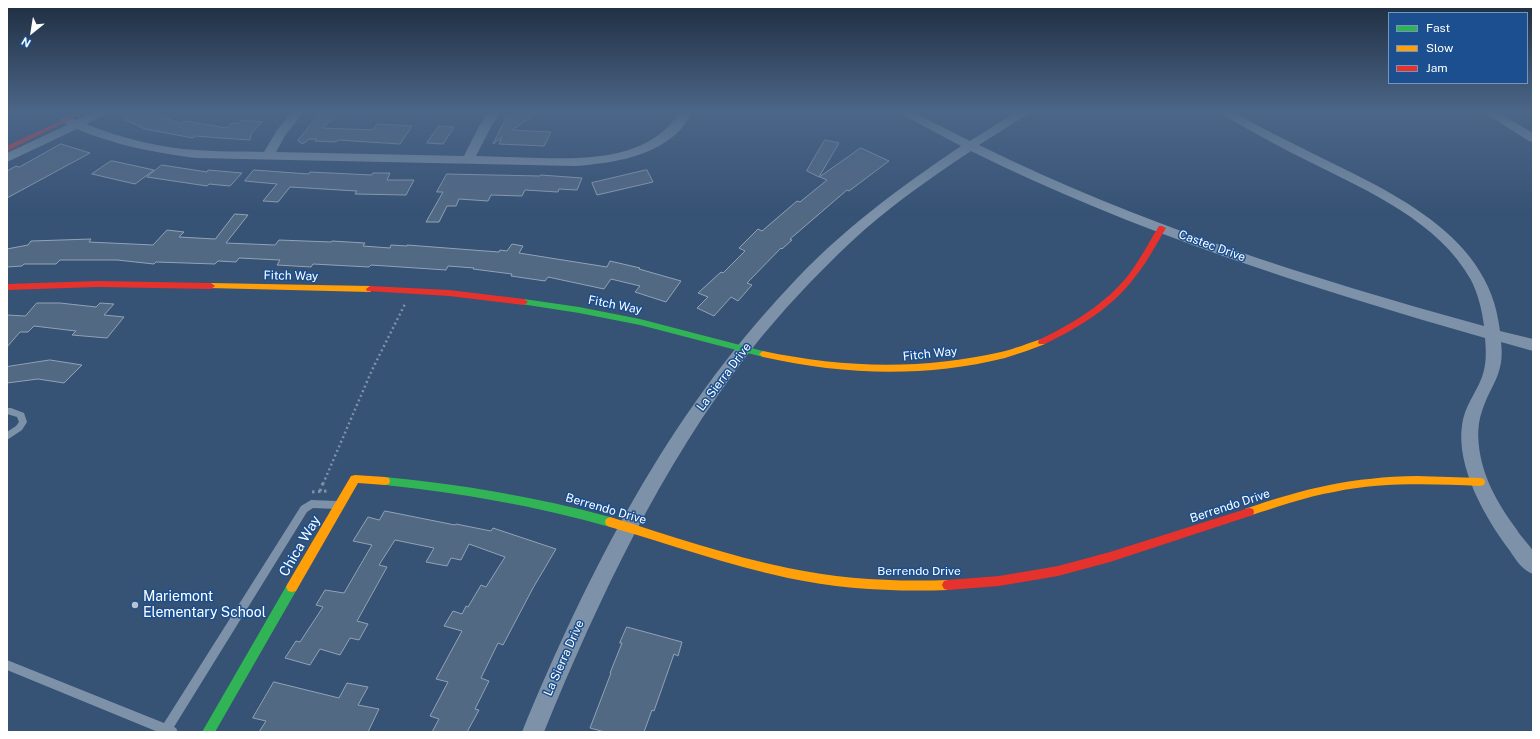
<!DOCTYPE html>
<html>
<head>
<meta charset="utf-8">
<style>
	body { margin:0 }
	#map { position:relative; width:1540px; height:739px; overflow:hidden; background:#365274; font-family:"Public Sans",sans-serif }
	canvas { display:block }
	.frame { position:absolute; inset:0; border:8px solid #fff; pointer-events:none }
	.legend { position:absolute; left:1388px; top:12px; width:140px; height:72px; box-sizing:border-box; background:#1b4f8f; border:1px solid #7695bc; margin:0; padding:5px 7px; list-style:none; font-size:12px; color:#fff }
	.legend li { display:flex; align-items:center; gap:8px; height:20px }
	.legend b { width:20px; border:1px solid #7695bc }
	.north { position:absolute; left:12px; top:12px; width:40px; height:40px; -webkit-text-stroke:3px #1b4f8f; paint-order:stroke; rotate:210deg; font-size:11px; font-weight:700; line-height:16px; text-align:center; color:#fff }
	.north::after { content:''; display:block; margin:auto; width:14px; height:18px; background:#fff; clip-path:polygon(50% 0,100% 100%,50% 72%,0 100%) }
</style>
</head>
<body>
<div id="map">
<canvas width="1540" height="739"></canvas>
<div class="frame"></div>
<ul class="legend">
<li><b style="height:5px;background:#30b455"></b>Fast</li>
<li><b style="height:5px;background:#ff9f0a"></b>Slow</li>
<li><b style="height:5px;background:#e5322d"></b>Jam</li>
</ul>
<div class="north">N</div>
</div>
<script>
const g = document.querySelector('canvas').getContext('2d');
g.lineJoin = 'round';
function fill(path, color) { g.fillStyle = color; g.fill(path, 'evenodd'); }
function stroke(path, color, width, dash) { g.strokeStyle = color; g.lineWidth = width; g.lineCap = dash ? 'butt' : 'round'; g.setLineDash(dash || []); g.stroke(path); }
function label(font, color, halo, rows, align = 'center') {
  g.font = font + ' "Public Sans",sans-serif'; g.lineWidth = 3; g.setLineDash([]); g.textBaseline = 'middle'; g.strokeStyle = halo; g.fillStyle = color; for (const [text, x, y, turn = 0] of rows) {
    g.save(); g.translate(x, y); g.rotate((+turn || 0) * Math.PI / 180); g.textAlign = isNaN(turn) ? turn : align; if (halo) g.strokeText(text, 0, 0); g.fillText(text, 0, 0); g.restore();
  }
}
const building = new Path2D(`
	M138 112 153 116 157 114 181 124 185 121 227 128 232 123 238 124 242 120 262 122 251 134 250 140 195 136 193 138 145 129 124 119Z
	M321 112H341L322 128 373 130 377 124 412 126 400 144 338 140 336 142 315 141 316 139H309L303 144 298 141Z
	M515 112H539L512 130 551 132 544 146 499 144 502 137 493 144 506 118Z
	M439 126 454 127 443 144 427 143Z
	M825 140 839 143 819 177 807 171Z
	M61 144 90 153 7 198V171L16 166 19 167Z
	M861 148 889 161 849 191 847 190 790 239 792 240 782 249 781 248 747 283 752 285 738 301 731 297 714 316 697 308 708 297 698 293 721 272 723 273 745 251 739 248 758 229 762 231 797 201 800 202 827 180 820 177Z
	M111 161H113L154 170 135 184 92 174Z
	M162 165 207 172 208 170 242 173 230 186 209 184 207 186 147 177Z
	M254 170 309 174 310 172 372 175 373 173H390L387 180H414L406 195 355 194 357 191 290 187 278 202 263 201 277 184 245 181Z
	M647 170 653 182 597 195 592 183Z
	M447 174 540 176 541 175 582 178 577 190 559 189 558 192 525 190 522 196 491 195 488 201 459 199 456 206H447L439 222H426L443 192H437Z
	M235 214 248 215 226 243 275 245 279 240 331 242 332 241 365 243 363 246 390 248 391 245 407 246V245L499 252 500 250 507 251 512 244 523 246 519 253 607 267 610 261 640 268 639 269 681 281 666 302 635 292 640 286 611 279 604 289 548 277 545 281 511 276 512 274 473 269 474 268 448 266 446 270 371 265 369 267 313 264 311 267 277 265 280 260 239 258 236 262 218 261 215 264 156 262 154 264 117 260H60L56 264H24L22 266 7 267V249L28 245 31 241 91 239 89 242 153 245 167 230 184 232 179 237 215 239Z
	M37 303H60L96 307 100 303 114 304 104 315 124 317 107 338 72 335 76 331 34 326 28 332H20L7 347V315L25 316Z
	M50 360 82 365 64 383 38 379 7 383V367Z
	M385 511 455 525 456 524 491 531 493 528 556 549 533 588 503 645 498 643 481 678 489 681 475 709 479 710 467 732H432L439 719 430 716 448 682 436 679 462 631 444 626 453 611 462 614 466 606 468 607 481 585 486 587 505 557 469 544 461 560 451 558 447 566 426 562 434 548 395 540 379 565 387 567 357 621 368 624 359 640 350 638 340 655 320 649 310 665 285 658 296 641 300 642 323 607 316 605 325 590 344 593 372 545 353 541 368 517 379 520Z
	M627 627 682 642 678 656 674 654 654 711 652 710 644 732H605L590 728 611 673H610L622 643H620Z
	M274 682 339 698 347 683 368 687 358 705 379 709 368 732H259L266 721 253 718Z`);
const pathFar1 = new Path2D(`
	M323 484 372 370 405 304`);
const path = new Path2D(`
	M320 491 323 483
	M312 492 327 491`);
const lane = new Path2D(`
	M7 408H11L24 413 27 422 22 430 7 440V432L16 426 19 422 17 417 7 414Z
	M311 500 337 501 340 502 342 505 340 508 337 509 313 508 307 512 174 727 176 728 178 732H158L7 670V660L164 723 301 506Z`);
const street = new Path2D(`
	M94 112H108L106 114 86 124C121 138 159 148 197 150 219 152 242 151 264 152L277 130 292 112H304L286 134 276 152 464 156 480 124 489 112H501L492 125 476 156C497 157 519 157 540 158 591 159 649 159 680 112H692C689 117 686 123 682 128 656 157 612 163 576 166L196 158C155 153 115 145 77 129L7 162V153L67 125 60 120 62 118 66 116 76 120Z
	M899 112H913L970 141 1016 112H1030L1028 114 979 145C1139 224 1312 279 1484 326 1482 310 1478 294 1471 280 1439 222 1368 191 1312 163 1281 148 1251 131 1221 114L1219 112C1223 111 1230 111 1234 112 1240 115 1247 119 1253 123 1267 130 1281 138 1296 145 1375 186 1490 227 1500 331L1533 339V351L1501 342C1505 374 1491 384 1482 411 1476 428 1478 446 1482 463 1488 487 1502 510 1517 530 1520 536 1532 547 1533 552 1534 559 1533 567 1533 574 1522 570 1516 560 1510 551 1485 518 1456 467 1462 425 1464 407 1476 393 1482 377 1487 363 1486 351 1485 338 1310 288 1134 232 971 151 929 179 887 208 851 242 815 276 781 312 751 350 661 466 599 598 544 732H522C588 572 668 415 788 288 839 232 899 188 961 146L901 114Z
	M1483 112H1497L1533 133V142L1529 141Z`);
const fast = new Path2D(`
	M524 299 579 307 640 319 763 351 767 354 763 357 640 325 579 313 521 304 520 302Z
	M385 477C461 484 536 497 610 517L614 519 615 522 614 525 610 527C536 506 461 493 385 485L381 484 380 481 381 478Z
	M292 582 296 583 298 587 296 591 215 732H202L288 583Z`);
const slow = new Path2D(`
	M211 283 370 286 374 289 370 292 208 288 207 286 208 284Z
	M1042 339 1046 342 1045 344C1032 349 1018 354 1005 358 924 378 843 375 763 357L759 354 763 351C843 368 922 370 1001 352 1015 349 1028 343 1042 339Z
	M355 475 385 477 389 478 390 481 389 484 385 485 358 483 296 591 292 592 288 591 286 587 288 583 351 476Z
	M1417 476 1480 478 1484 479 1485 482 1484 485 1480 486C1431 484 1382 482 1334 492 1305 497 1277 507 1249 516L1245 515 1244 512 1245 509C1305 488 1353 477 1417 476Z
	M610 517C669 535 728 556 788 568 841 579 894 582 948 580L952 581 954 585 952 589 948 590C894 592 840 589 788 578 728 565 669 544 610 527L606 525 605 522 606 519Z`);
const jam = new Path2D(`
	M79 112H86L7 151V146Z
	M1159 226H1162L1166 228C1156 245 1147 262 1135 277 1112 308 1079 327 1045 344H1039L1038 342 1039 340C1073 323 1106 304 1130 273 1141 258 1149 242 1159 226Z
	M98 281 211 283 215 286 211 289 98 287 7 290V284Z
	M370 286 449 290 524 299 528 302 524 305 449 296 367 291 366 289Z
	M1249 508 1253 509 1254 512 1253 515 1110 562 1058 576 999 586 948 590 944 589 942 585 944 581 948 580 999 576 1058 566 1110 552Z`);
const markers = [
	[135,605,4,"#b9c2ce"]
];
const streetNames = [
	["Castec Drive",1212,246,20],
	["Fitch Way",291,276,1],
	["Fitch Way",615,305,11],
	["Fitch Way",930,354,-6],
	["La Sierra Drive",724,377,-53],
	["Berrendo Drive",1230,506,-18],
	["Berrendo Drive",606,509,16],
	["Berrendo Drive",919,571],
	["La Sierra Drive",564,658,-66]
];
const nearStreetnames = [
	["Chica Way",300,546,-60]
];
const nearPoinames = [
	["Mariemont",143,597],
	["Elementary School",143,613]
];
fill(building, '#526984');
stroke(building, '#92a2b6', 1);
stroke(pathFar1, '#7d92a8', 2.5, [2, 3]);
stroke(path, '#7d92a8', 3, [2.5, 3.5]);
fill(lane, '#7d92a8');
fill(street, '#7d92a8');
fill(fast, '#30b455');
fill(slow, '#ff9f0a');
fill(jam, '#e5322d');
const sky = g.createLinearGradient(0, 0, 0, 215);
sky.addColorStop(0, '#1e2d40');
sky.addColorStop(0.52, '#4c6688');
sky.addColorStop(1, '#4c668800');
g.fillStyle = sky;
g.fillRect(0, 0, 1540, 215);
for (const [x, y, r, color] of markers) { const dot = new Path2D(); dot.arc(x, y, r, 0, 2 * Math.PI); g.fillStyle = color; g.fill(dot); stroke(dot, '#1b4f8f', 1.5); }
label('12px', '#fff', '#1b4f8f', streetNames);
label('14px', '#fff', '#1b4f8f', nearStreetnames);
label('14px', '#fff', '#1b4f8f', nearPoinames, 'left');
</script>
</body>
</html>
